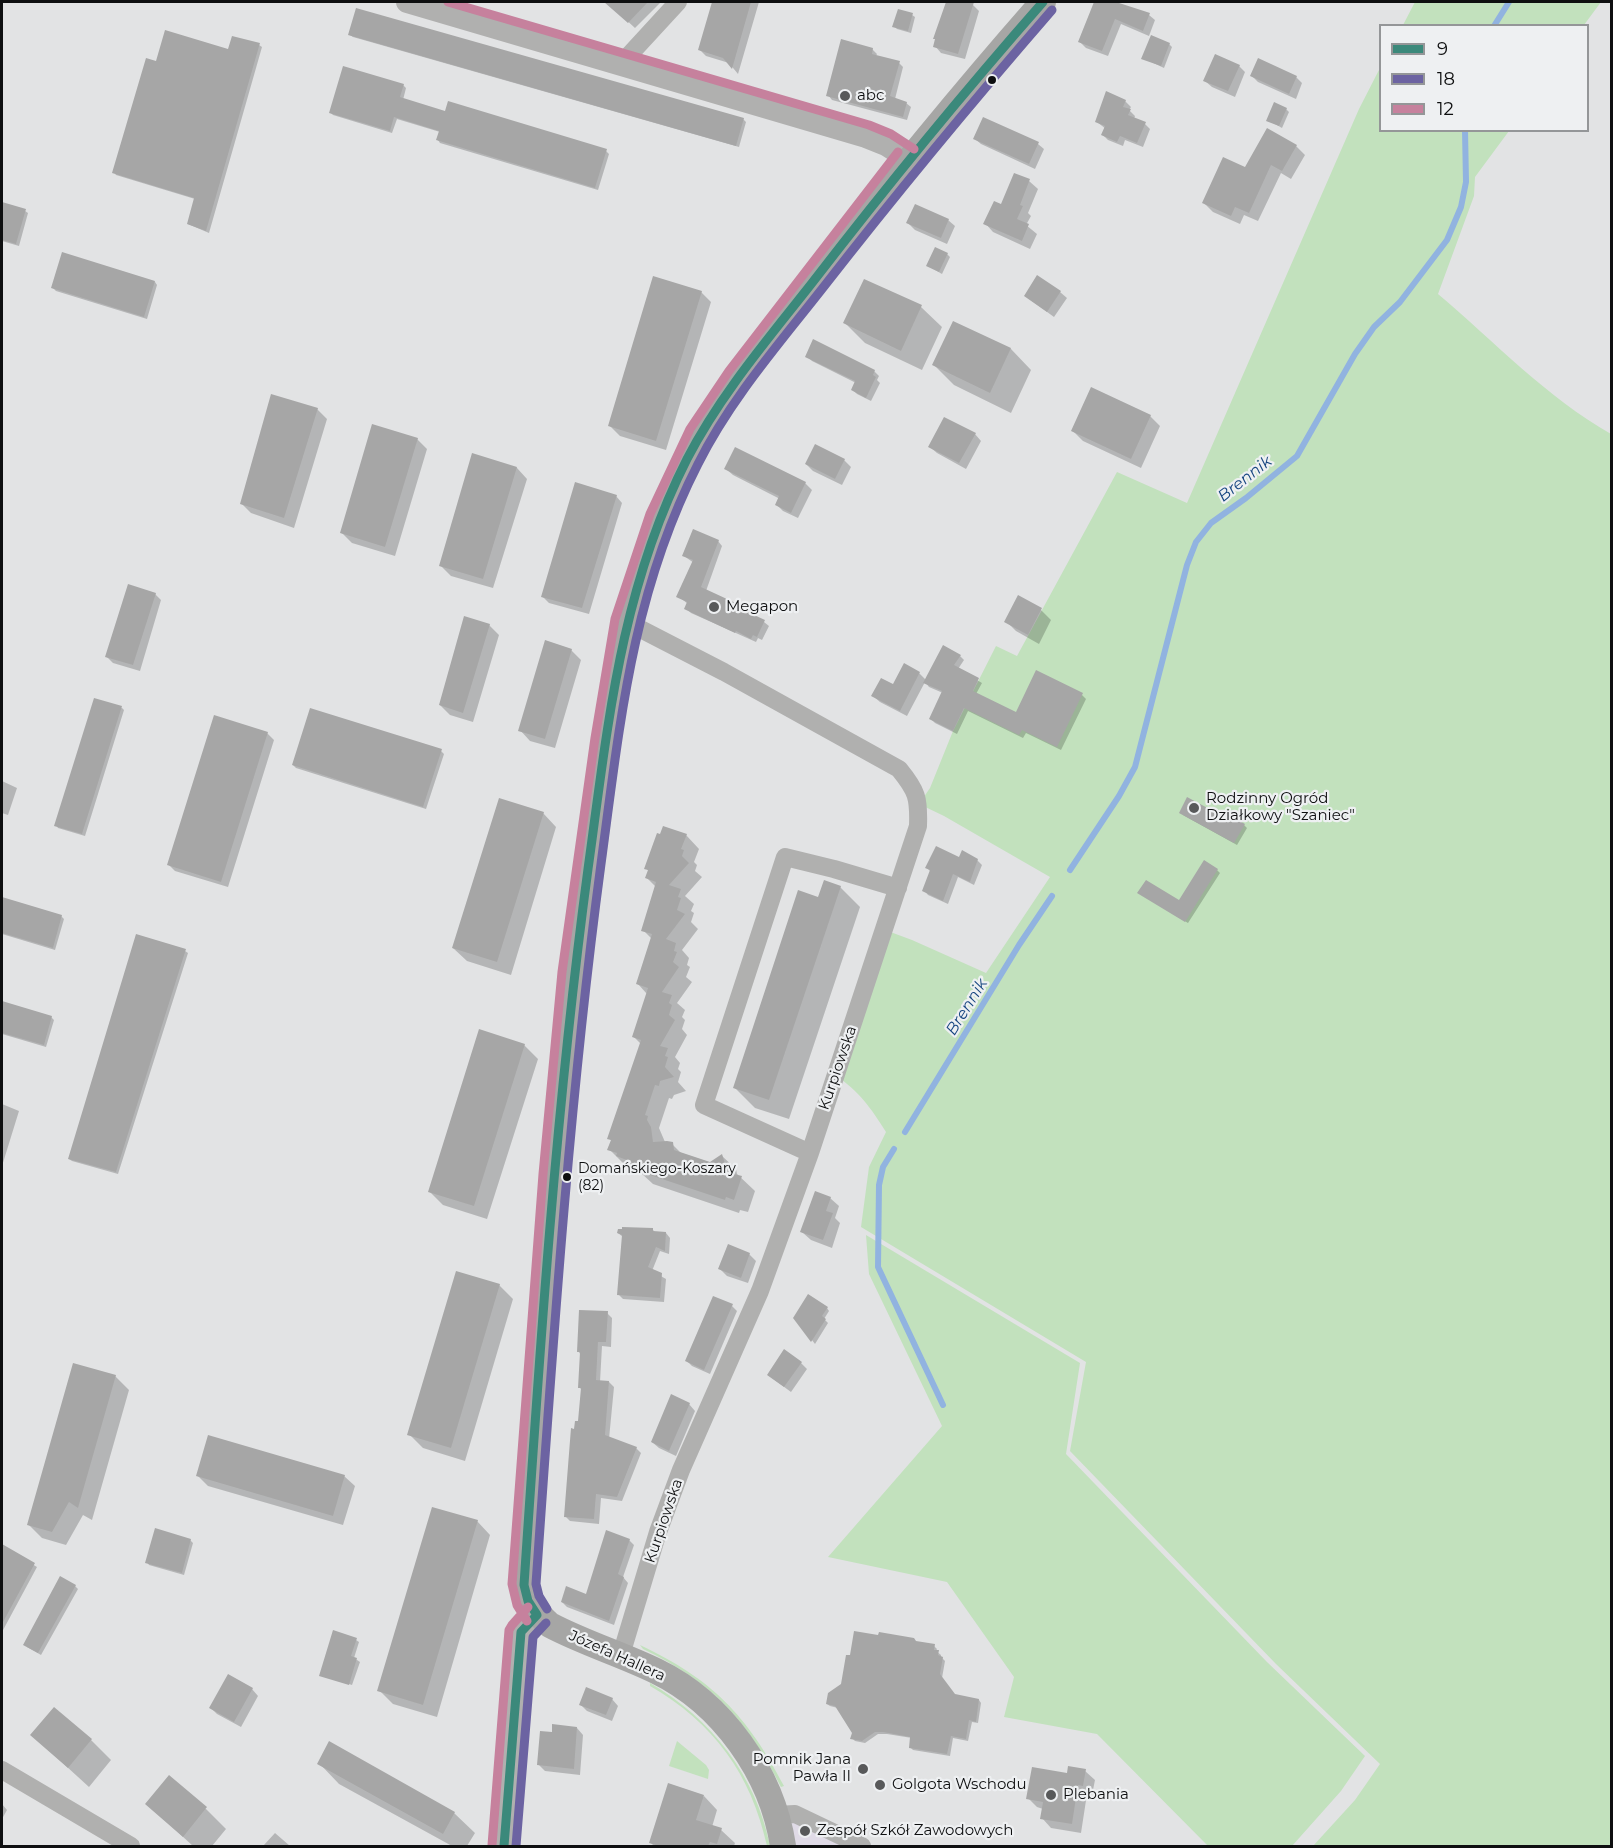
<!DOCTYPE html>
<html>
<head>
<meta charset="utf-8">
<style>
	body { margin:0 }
	#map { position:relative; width:1613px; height:1848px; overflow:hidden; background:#e2e3e4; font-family:Montserrat,sans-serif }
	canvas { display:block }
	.frame { position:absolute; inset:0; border:3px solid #0e0f10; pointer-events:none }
	.legend { position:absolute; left:1379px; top:24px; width:210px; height:108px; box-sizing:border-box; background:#eef0f2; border:2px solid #949698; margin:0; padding:8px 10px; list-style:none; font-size:18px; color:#0e0f10 }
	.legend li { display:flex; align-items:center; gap:12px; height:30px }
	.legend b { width:30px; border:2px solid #949698 }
</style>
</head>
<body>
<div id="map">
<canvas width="1613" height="1848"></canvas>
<div class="frame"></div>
<ul class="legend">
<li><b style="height:8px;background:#3b897b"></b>9</li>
<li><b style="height:8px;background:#6c63a2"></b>18</li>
<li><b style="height:8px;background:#c6819d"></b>12</li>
</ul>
</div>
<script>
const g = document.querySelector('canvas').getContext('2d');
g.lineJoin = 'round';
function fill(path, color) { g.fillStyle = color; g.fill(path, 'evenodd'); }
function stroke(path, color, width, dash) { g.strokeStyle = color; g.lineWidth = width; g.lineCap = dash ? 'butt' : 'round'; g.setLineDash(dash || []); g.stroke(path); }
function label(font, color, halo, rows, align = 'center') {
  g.font = font + ' Montserrat,sans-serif'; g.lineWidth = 4.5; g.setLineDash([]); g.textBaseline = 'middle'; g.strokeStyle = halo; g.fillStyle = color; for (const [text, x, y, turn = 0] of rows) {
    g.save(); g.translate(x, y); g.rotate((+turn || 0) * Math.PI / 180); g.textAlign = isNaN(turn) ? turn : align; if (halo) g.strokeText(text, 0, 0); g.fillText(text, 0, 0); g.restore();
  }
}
const education = new Path2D(`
	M795 1814 862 1846H783L782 1840Z`);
const green = new Path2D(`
	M1415 2H1601L1584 25H1403Z
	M1380 68V130L1509 131 1475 177 1474 196 1438 294C1495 342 1546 397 1611 434V1846H1313L1355 1800 1380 1764 1276 1664 1070 1451 1086 1362 861 1227 869 1167 886 1132C871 1108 859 1091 835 1075L885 930 912 940 986 973 1050 877 944 816 919 804 930 788 953 731 996 646 1017 656 1117 472 1187 503 1359 109Z
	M626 675 630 676 580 1055 576 1046Z
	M866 1235 1080 1363 1066 1454 1267 1662 1365 1756 1341 1791 1292 1846H1208L1097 1734 1004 1717 1014 1677 947 1582 828 1557 942 1426 869 1274Z
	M640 1645C712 1679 747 1715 784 1786L781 1787C746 1719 712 1682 643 1649Z
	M650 1683C712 1719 756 1776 770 1846H767C751 1774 714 1723 650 1686Z
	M677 1741 706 1765 709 1770 708 1779 669 1766Z`);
const shadow = new Path2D(`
	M614 2H661L635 28 611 6Z
	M714 2H759L738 74 729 63 706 56 700 50Z
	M947 2H962L972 4 979 11 965 59 941 53 935 46V38Z
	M1096 2H1113L1149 15 1155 20 1149 36 1121 24 1108 56 1086 48 1080 42Z
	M912 15 915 17 911 33 897 29 894 26Z
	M350 35 743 119 746 122 739 147 353 37Z
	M1169 44 1172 47 1164 68 1143 58Z
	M259 45 262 47 209 233 188 224 195 199 116 175 114 172 157 63Z
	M872 49 877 54 876 56 899 63 903 67 895 99 906 103 911 107 907 120 832 100 828 95Z
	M1239 66 1245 72 1235 97 1212 87 1205 81Z
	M1252 76 1296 77 1302 83 1296 99 1258 82Z
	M403 85 406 88 403 100 446 113 606 151 609 154 598 190 440 143 438 140 440 132 397 119 392 133 333 115 330 112Z
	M1125 101 1131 107 1129 110 1135 116 1134 119 1145 124 1150 129 1143 147 1125 140 1123 146 1108 140 1103 135 1106 129 1097 122Z
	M1286 109 1289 112 1282 128 1268 120Z
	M975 139 1038 144 1044 149 1035 169 981 144Z
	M1296 146 1305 155 1291 179 1281 173 1258 221 1244 215 1240 224 1213 212 1204 203 1246 169Z
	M1029 181 1038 189 1028 213 1031 216 1026 225 1037 234 1030 249 993 232 985 223Z
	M2 204 25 211 28 213 19 246 2 241Z
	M948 220 955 226 947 244 915 230 908 223Z
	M947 254 950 257 942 274 928 266Z
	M155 282 157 285 147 319 56 291 53 288Z
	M701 292 711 302 666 450 620 436 610 426Z
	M1060 292 1067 298 1054 317 1025 296Z
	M921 307 942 327 922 370 865 343 844 322Z
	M954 323 1011 349 1031 370 1011 413 954 385 934 365Z
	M807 356 874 371 879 376 877 380 880 383 871 401 857 394 853 390 856 383 812 361Z
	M317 409 327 419 294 528 251 513 241 503Z
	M1150 416 1160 426 1141 468 1083 441 1072 430Z
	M975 434 981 441 966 469 937 453 930 447Z
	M417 439 427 449 395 556 352 543 342 533Z
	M735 449 805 483 812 490 798 518 783 511 777 505 780 499 733 475 726 469Z
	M473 455 517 468 527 479 493 588 451 576 441 566Z
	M844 460 851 467 842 485 813 471 806 464Z
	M616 496 622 503 589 614 549 603 542 596Z
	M718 541 722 546 706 591 754 614 769 626 762 640 758 638 756 642 691 613 686 608 688 604 678 596 694 563 684 556Z
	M155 594 161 600 140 671 113 663 107 657Z
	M1018 598 1041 610 1051 620 1039 644 1016 631 1006 621Z
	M489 625 499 635 473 722 450 715 440 705Z
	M571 650 581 660 555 748 530 741 520 730Z
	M960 656 964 660 958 669 982 683 976 694 1017 714 1082 695 1086 699 1061 750 1026 733 1023 738 968 711 957 734 935 723 931 719 943 693 929 687 925 682 907 716 880 702 873 696 893 686 905 665 919 673 926 680Z
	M95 700 122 708 124 710 85 836 58 828 56 825Z
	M267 733 274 740 228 887 175 871 169 865Z
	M441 751 444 754 426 809 296 768 293 765Z
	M2 781 17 788 8 815 2 813Z
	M543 813 556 827 511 975 467 961 453 948Z
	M1183 815 1244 825 1247 828 1237 845Z
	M686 835 699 849 694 862 697 865 695 871 702 877 685 896 694 904 691 911 694 913 691 922 698 929 682 950 689 958 687 965 690 967 686 977 692 982 677 1003 685 1010 682 1017 685 1020 682 1029 687 1035 675 1057 680 1063 678 1069 681 1072 678 1082 686 1091 674 1095 672 1099 669 1098 659 1128 665 1142 672 1144 682 1154 711 1164 722 1156 736 1169 737 1174 755 1191 748 1212 740 1210 739 1213 653 1184 641 1173 631 1170 623 1163 609 1149 612 1141 609 1138 641 1044 634 1037 647 994 638 984 652 939 643 930 656 887 647 878 649 871 646 868Z
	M960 859 977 860 982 865 974 885 958 877 948 904 928 895 924 890 931 872 927 868Z
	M1217 870 1220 873 1188 923 1139 893 1179 902Z
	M840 887 860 907 789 1119 755 1108 735 1088 819 898Z
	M2 898 61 916 64 919 55 950 2 934Z
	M185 951 188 953 118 1174 72 1161 69 1159Z
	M2 1003 51 1017 54 1020 46 1047 2 1034Z
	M524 1045 538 1059 487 1219 443 1205 429 1191Z
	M2 1104 19 1111 2 1166Z
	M830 1198 839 1206 835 1218 840 1223 832 1248 811 1240 802 1232Z
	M653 1230 656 1233H666L670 1238 669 1254 660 1251 652 1271 666 1279 664 1302 623 1299 619 1295 623 1237 618 1233Z
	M749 1254 756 1261 748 1283 727 1276 720 1269Z
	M499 1285 513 1299 465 1461 423 1448 409 1434Z
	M732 1306 737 1311 710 1374 692 1366 687 1361Z
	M827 1308 829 1311 824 1319 828 1323 815 1344 795 1318Z
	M607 1313 612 1318 611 1347 602 1346 600 1382H609L614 1387 609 1439 636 1448 641 1453 622 1501 601 1498 599 1524 570 1521 565 1516 576 1430 580 1422 582 1390 579 1387 581 1355 578 1351Z
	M801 1363 807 1369 791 1392 768 1375Z
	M115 1376 129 1390 92 1520 83 1515 66 1545 42 1538 29 1525Z
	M689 1404 695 1411 676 1456 659 1448 652 1442Z
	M198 1476H344L355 1486 343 1525 208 1486Z
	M477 1521 490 1535 437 1717 393 1704 379 1690Z
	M190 1540 193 1543 184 1575 149 1565 147 1562Z
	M629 1540 634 1545 623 1577 628 1583 614 1625 567 1607 562 1602 587 1596Z
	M2 1546 37 1567 2 1632Z
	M75 1586 78 1589 41 1655 27 1647Z
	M356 1640 359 1642 354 1658 360 1662 352 1685 322 1675Z
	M917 1643 934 1646 937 1649 936 1651 941 1655V1657L945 1661 942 1678 955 1696 979 1700 981 1703 978 1723 972 1722 968 1741 953 1738 950 1756 913 1750 910 1747 912 1738 887 1734H878L865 1743 855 1741 852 1738 853 1733 838 1708 830 1706 827 1704Z
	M252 1689 258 1696 241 1727 217 1714 211 1708Z
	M612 1699 618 1706 612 1721 587 1711 581 1705Z
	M577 1728 583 1735 580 1775 545 1771 539 1765 553 1734Z
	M32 1735 91 1740 111 1760 89 1787Z
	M319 1763 454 1813 475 1833 467 1846H452L339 1784Z
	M1085 1771 1095 1780 1092 1795 1087 1794 1081 1833 1051 1828 1042 1818 1043 1809 1037 1807 1028 1798 1068 1775Z
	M704 1796 717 1810 712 1827 721 1830 735 1843 734 1846H654L651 1843Z
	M2 1804 7 1810 2 1819Z
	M147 1804 206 1809 226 1829 212 1846H193Z
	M275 1833 290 1846H263Z`);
const stream = new Path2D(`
	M1494 26 1509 2
	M1070 870 1119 796 1135 767 1187 565 1196 542 1211 523 1246 498 1297 456 1355 354 1374 327 1400 302 1447 240 1461 207 1466 182 1465 130
	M905 1132 1019 945 1052 896
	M894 1149 883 1167 879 1185 878 1267 943 1405`);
const building = new Path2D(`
	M604 2H648L628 23Z
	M712 2H751L732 69 723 58 698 50Z
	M946 2H974L958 54 933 47 935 39H933Z
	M1094 2H1116L1150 13 1143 31 1115 19 1102 51 1078 42Z
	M356 8 744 118 736 146 348 35Z
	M898 9 913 13 908 31 892 27Z
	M165 30 228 49 232 36 260 43 206 231 187 224 194 198 112 173 146 58 156 61Z
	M1151 35 1170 43 1161 66 1141 59Z
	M841 39 873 48 872 54 900 61 890 96 907 102 903 117 826 96Z
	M1215 54 1240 65 1228 91 1203 81Z
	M1258 58 1297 76 1289 94 1250 76Z
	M343 66 404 84 400 97 445 111 448 101 607 149 595 188 436 140 439 131 394 117 390 131 329 113Z
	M1106 91 1126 100 1123 107 1131 109 1128 115 1146 122 1137 143 1120 136 1117 142 1101 135 1105 126 1095 122Z
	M1274 102 1287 108 1279 126 1266 121Z
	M983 117 1039 142 1029 164 973 139Z
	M1267 128 1297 145 1282 171 1271 165 1249 213 1235 207 1231 216 1202 203 1223 157 1245 167Z
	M1014 173 1030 179 1020 205 1023 206 1017 219 1029 224 1022 241 983 224 994 201 1001 204Z
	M2 202 26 209 16 244 2 240Z
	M915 204 949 219 941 238 906 223Z
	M935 247 948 253 939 272 926 266Z
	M62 252 155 281 144 317 51 288Z
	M1037 275 1061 291 1047 312 1024 296Z
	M653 276 702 291 656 441 608 426Z
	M864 279 922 305 901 351 843 323Z
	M953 321 1011 348 990 393 932 365Z
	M813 339 875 370 873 375 876 377 866 398 851 390 855 381 805 357Z
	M1091 387 1151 415 1131 459 1071 431Z
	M271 394 318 408 284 518 240 504Z
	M944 417 976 433 959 463 928 447Z
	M372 424 418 438 385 547 340 533Z
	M815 444 845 459 835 479 805 464Z
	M735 447 806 482 791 513 775 505 779 496 724 469Z
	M472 453 517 467 483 579 439 566Z
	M575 482 617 495 582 608 541 597Z
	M693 529 719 540 701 587 755 612 754 615 765 620 757 637 753 635 751 639 736 631 735 633 684 609 687 602 676 597 693 560 682 556Z
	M128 584 156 593 133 665 105 657Z
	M1018 595 1042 608 1028 635 1004 622Z
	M464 616 490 624 463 713 439 705Z
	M545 640 572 649 545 739 518 731Z
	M943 645 961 655 954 665 979 678 973 691 1016 712 1036 670 1083 693 1057 747 1022 730 1019 735 964 708 953 731 929 719 942 691 923 683Z
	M904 663 920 672 900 711 871 696 881 678 893 684Z
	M94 698 122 706 82 834 54 826Z
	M310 708 442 749 423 807 292 765Z
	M214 715 268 732 221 882 167 865Z
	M1187 797 1230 820 1232 817 1245 824 1234 843 1179 813Z
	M499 798 544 812 497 962 452 948Z
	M663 826 687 834 681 849 684 850 682 856 689 863 669 885 681 889 678 897 681 898 677 910 685 914 666 939 676 943 674 951 677 952 673 962 679 967 662 992 672 995 669 1003 672 1005 669 1015 675 1020 660 1046 668 1048 665 1056 668 1057 665 1067 674 1077 660 1081 659 1086 655 1085 645 1115 648 1116 647 1120 651 1127 653 1142 667 1141 673 1142 674 1150 710 1162 722 1154 726 1167 735 1170 734 1174 742 1176 734 1200 726 1197 725 1200 638 1171 639 1168 631 1165 632 1162 616 1156 617 1153 607 1150 611 1140 607 1139 641 1040 632 1037 648 988 636 984 652 934 641 931 656 882 645 878 648 870 644 869 657 833 660 834Z
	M936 846 959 857 962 850 978 859 970 882 953 874 943 901 922 891 930 870 925 868Z
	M1204 860 1218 869 1185 922 1137 893 1146 880 1179 900Z
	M824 880 841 886 769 1100 733 1088 798 890 818 897Z
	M2 897 62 915 53 948 2 933Z
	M136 934 186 949 116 1172 68 1159Z
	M2 1001 52 1016 44 1045 2 1033Z
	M479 1029 525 1044 474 1206 428 1192Z
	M815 1191 831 1197 826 1211 833 1213 823 1240 800 1232Z
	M622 1227 653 1228V1231L666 1232 665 1251 656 1247 648 1267 662 1273 660 1298 617 1295 622 1235 617 1233 618 1229H622Z
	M728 1244 750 1253 741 1278 718 1269Z
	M456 1271 500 1284 451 1448 407 1435Z
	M808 1294 828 1307 822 1316 826 1319 811 1342 793 1318Z
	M713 1296 733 1304 704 1370 685 1361Z
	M579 1310 608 1311 606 1342H598L596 1380 609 1381 605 1435 637 1447 617 1497 596 1494 594 1519 564 1517 571 1428 574 1429 575 1421H578L581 1388H578L580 1352H577Z
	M784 1349 802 1362 784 1387 767 1375Z
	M73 1363 116 1375 78 1508 69 1502 52 1532 27 1525Z
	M671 1394 690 1403 669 1451 651 1442Z
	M208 1435 345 1475 333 1516 196 1476Z
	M432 1507 478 1520 423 1705 377 1691Z
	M155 1528 191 1539 182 1573 145 1563Z
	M606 1530 630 1539 618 1574 624 1577 609 1621 561 1602 566 1586 586 1594Z
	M2 1544 35 1563 2 1624Z
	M60 1576 76 1585 38 1653 23 1645Z
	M333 1630 357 1638 351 1656 357 1658 349 1685 319 1676Z
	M854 1631 878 1635 879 1632 914 1638 916 1641 935 1644 934 1650H939L938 1655 943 1657 940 1674 955 1694 979 1699 976 1722 969 1720 966 1739 951 1736 947 1754 909 1748 910 1737 883 1732H875L862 1741 850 1739 852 1733 835 1706 826 1704 828 1693 841 1684 846 1655H850Z
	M228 1674 253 1688 234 1722 209 1708Z
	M586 1687 613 1698 606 1715 579 1705Z
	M54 1707 92 1739 68 1768 30 1735Z
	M552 1724 577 1727 574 1769 537 1765 540 1731 552 1732Z
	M329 1741 455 1812 443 1834 317 1764Z
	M1068 1766 1086 1769 1083 1786 1078 1785 1072 1824 1040 1819 1043 1802 1026 1799 1032 1767 1067 1773Z
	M169 1775 207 1807 183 1837 145 1804Z
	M668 1783 704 1795 696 1820 722 1828 717 1844 710 1842 708 1846H659L649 1843Z`);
const minor = new Path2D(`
	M620 65 678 2
	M810 1153 704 1105 785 857 834 869 898 888
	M621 1655 658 1532 681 1470 760 1291 810 1153 918 826C919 798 917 791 899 769L724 672 627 622
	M2 1770 131 1846
	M776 1815 795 1814 862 1846`);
const tertiary = new Path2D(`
	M407 2 866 137 886 145 908 159
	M504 1846 521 1632 537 1615`);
const secondary = new Path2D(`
	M783 1846C772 1773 722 1703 656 1671 621 1654 584 1643 550 1625 536 1613 529 1603 524 1585 541 1338 556 1089 592 843 602 769 609 693 627 621 640 565 662 510 687 459 718 397 765 344 807 289 883 191 961 95 1043 2`);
const bus1 = new Path2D(`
	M537 1615 528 1601 524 1585C540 1346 556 1107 588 869 608 725 620 591 687 459 720 395 768 339 812 283 886 187 963 93 1043 2
	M504 1846 521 1632 537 1615`);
const bus2 = new Path2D(`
	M547 1609 539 1596 536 1584C553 1343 569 1103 601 864 620 723 632 593 698 464 730 400 778 345 822 289 896 194 973 101 1052 10
	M516 1846 533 1637 546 1623`);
const bus3 = new Path2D(`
	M448 2 869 125 891 134 914 149
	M527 1621 517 1605 512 1584 543 1174 562 972 595 738 615 619 650 514 690 429 729 371 898 152
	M492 1845 509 1630 512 1625 528 1607`);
const markers = [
	[992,80,5,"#0e0f10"],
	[845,96,6,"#58595a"],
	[714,607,6,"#58595a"],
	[1194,808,6,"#58595a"],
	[567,1177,5,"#0e0f10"],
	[863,1769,6,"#58595a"],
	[880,1785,6,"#58595a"],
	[1051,1795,6,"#58595a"],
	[805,1831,6,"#58595a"]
];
const busNames = [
	["Domańskiego-Koszary",578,1169],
	["(82)",578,1186]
];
const poiNames = [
	["abc",857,96],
	["Megapon",726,607],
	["Rodzinny Ogród",1206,799],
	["Działkowy \"Szaniec\"",1206,816],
	["Pomnik Jana",851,1760,"right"],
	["Pawła II",851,1777,"right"],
	["Golgota Wschodu",892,1785],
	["Plebania",1063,1795],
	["Zespół Szkół Zawodowych",817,1831]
];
const streetNames = [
	["Kurpiowska",838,1068,-71],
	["Kurpiowska",664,1521,-71],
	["Józefa Hallera",617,1656,24]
];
const waterNames = [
	["Brennik",1245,479,-38],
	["Brennik",967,1007,-58]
];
fill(education, '#e0dbe7');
fill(green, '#c2e1bd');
fill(shadow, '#0003');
stroke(stream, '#91b3e0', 6);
fill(building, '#a6a6a6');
stroke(minor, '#b0b0af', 18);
stroke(tertiary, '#b0b0af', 22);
stroke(secondary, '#a6a6a5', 26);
stroke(bus1, '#3b897b', 9);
stroke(bus2, '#6c63a2', 9);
stroke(bus3, '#c6819d', 9);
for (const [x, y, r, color] of markers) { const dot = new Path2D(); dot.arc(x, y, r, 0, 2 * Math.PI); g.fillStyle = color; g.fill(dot); stroke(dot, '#eef0f2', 2); }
label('14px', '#0e0f10', '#eef0f2', busNames, 'left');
label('15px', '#0e0f10', '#eef0f2', poiNames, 'left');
label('15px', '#0e0f10', '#eef0f2', streetNames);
label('italic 16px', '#174681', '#eef0f2', waterNames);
</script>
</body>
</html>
